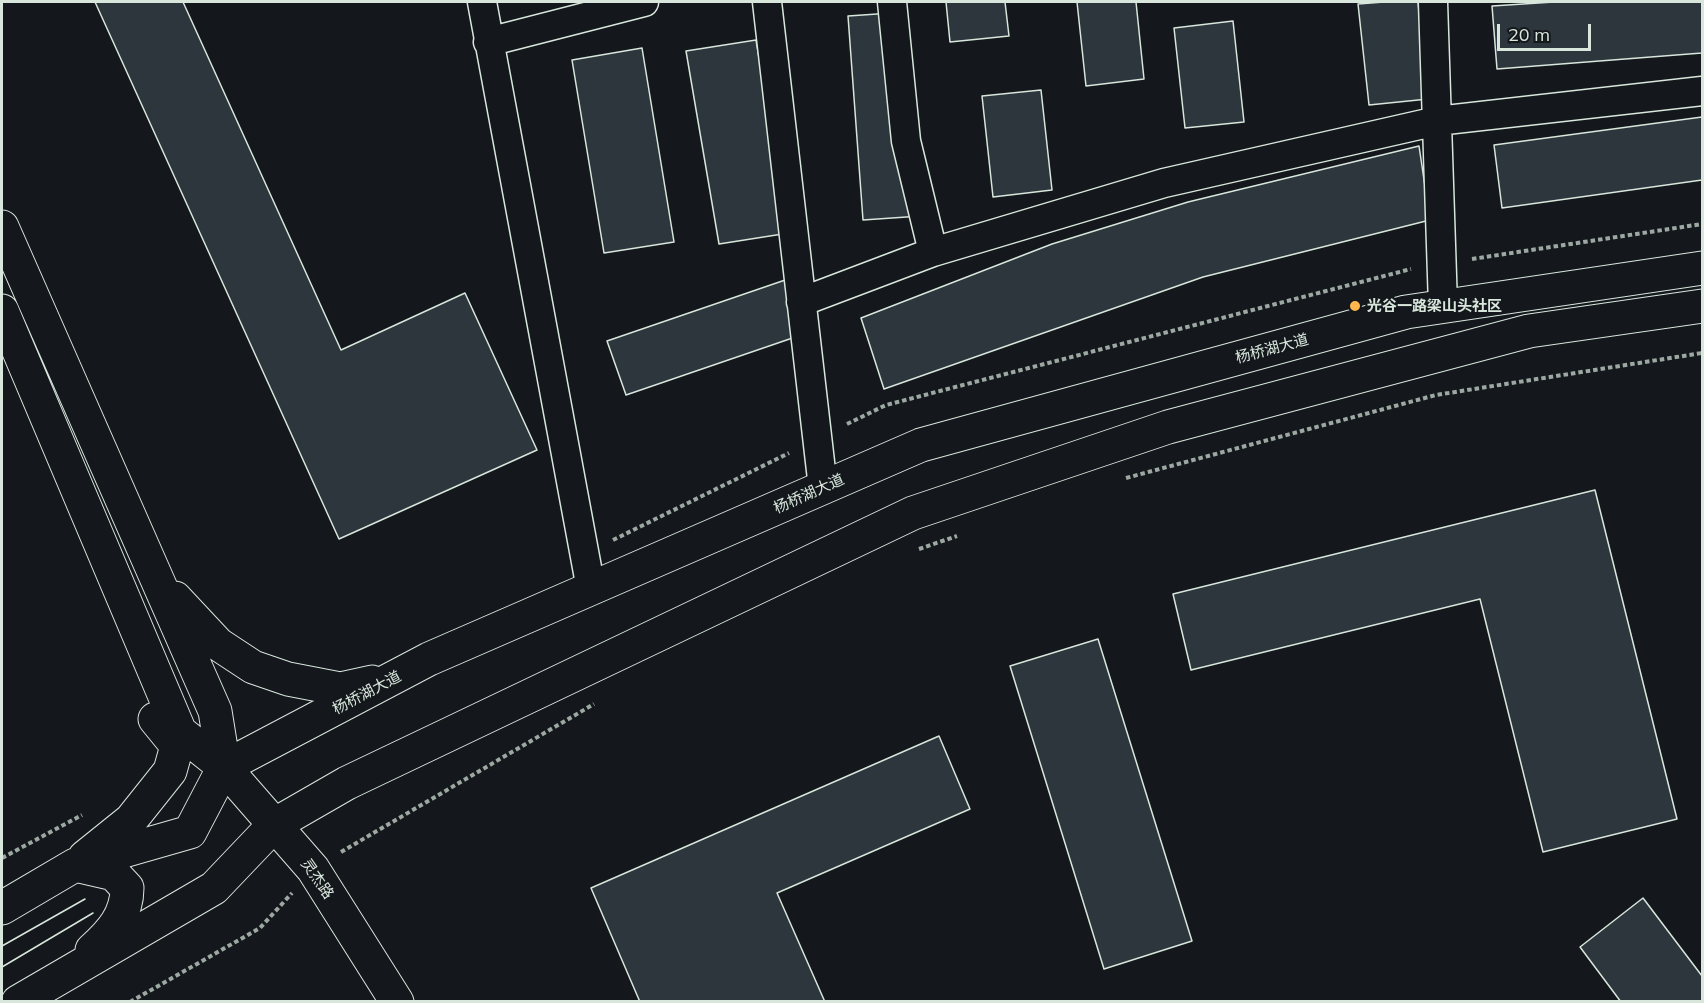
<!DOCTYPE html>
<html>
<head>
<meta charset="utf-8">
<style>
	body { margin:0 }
	#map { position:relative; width:1704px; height:1003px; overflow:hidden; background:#14181c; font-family:Mulish,sans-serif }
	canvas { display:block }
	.frame { position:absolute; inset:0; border:3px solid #d8e6dc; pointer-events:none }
	.scale { position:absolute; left:1497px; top:24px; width:94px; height:27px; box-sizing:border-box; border:3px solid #d8e6dc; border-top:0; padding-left:8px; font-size:18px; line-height:21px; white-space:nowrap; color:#d8e6dc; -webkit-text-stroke:4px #14181c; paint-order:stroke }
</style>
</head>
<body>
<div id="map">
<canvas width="1704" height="1003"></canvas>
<div class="frame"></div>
<div class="scale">20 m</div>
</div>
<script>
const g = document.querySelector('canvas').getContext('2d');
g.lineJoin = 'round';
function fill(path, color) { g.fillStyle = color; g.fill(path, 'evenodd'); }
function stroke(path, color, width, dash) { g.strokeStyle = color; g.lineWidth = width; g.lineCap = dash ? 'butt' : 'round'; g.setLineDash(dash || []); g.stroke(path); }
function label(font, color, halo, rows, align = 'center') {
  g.font = font + ' Mulish,"Noto Sans SC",sans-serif'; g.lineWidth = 4.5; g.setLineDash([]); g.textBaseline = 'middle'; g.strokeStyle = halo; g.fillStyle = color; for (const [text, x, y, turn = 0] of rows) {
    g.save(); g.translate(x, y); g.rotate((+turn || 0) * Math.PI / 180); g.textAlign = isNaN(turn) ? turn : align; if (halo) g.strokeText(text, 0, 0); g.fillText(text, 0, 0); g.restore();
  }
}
const building = new Path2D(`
	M95 2H183L341 350 465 293 537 450 339 539Z
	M946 2H1005L1009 36 950 42Z
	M1077 2H1136L1144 79 1086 86Z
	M1384 2H1418L1428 99 1369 105 1358 4Z
	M1554 2H1702V53L1497 69 1492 6Z
	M906 12 921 216 863 220 848 16Z
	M1233 21 1244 122 1185 128 1174 28Z
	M756 40 789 233 719 244 686 51Z
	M642 48 674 242 604 253 572 60Z
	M1041 90 1052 190 993 197 982 96Z
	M1702 117V180L1502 208 1494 145Z
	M1419 146 1430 220 1203 277 884 389 861 318 1052 244 1188 202Z
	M791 278 810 332 626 395 607 341Z
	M1595 490 1677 819 1543 852 1480 599 1191 670 1173 594Z
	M1098 639 1192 941 1104 969 1010 666Z
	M939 736 970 809 777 893 825 1002H640L591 888Z
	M1643 898 1702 976V1002H1621L1580 947Z`);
const path = new Path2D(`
	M1472 259 1702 224
	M847 424 886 405 1411 269
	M1126 478 1436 395 1702 353
	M613 540 789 453
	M919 549 957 536
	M341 852 594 704
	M2 858 82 815
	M130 1002 260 928 292 893`);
const minor = new Path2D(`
	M482 2 591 589
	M767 2 823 488
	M892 2 906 141 933 252
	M1433 2 1443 306
	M488 42 644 2
	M801 302 933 252 1164 183 1437 121 1702 91`);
const tertiary = new Path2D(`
	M224 767 313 869 397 1002`);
const secondary = new Path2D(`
	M2 227 215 711 224 767 180 732 2 311
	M175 598 218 644 253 667 288 679 340 689 372 682
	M85 857 131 820 170 771 177 746 155 719
	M75 865 114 874 127 888C127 915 112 932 92 950
	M2 908 75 865 190 832 224 767 429 659 921 445 1406 312 1702 268
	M18 1002 214 888 274 825 347 783 913 513 1168 427 1529 331 1702 306`);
const tram = new Path2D(`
	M2 946 85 899
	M2 967 93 913`);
const markers = [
	[1355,306,6,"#ffb74d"]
];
const poiNames = [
	["光谷一路梁山头社区",1367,306]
];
const streetNames = [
	["杨桥湖大道",1272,349,-15],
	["杨桥湖大道",809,494,-24],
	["杨桥湖大道",367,693,-28],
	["灵杰路",317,879,55]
];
fill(building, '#2c363c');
stroke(building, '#d8e6dc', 1.5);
stroke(minor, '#d8e6dc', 31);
stroke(tertiary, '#d8e6dc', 35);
stroke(secondary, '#d8e6dc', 35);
stroke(path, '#9da8a2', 4, [4.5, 3]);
stroke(minor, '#14181c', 28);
stroke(tertiary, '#14181c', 33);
stroke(secondary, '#14181c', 33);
stroke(tram, '#d8e6dc', 1.5);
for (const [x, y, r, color] of markers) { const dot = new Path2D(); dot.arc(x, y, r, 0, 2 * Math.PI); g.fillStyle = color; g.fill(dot); stroke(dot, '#14181c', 2); }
label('bold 15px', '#d8e6dc', '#14181c', poiNames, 'left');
label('15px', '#d8e6dc', '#14181c', streetNames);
</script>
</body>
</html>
